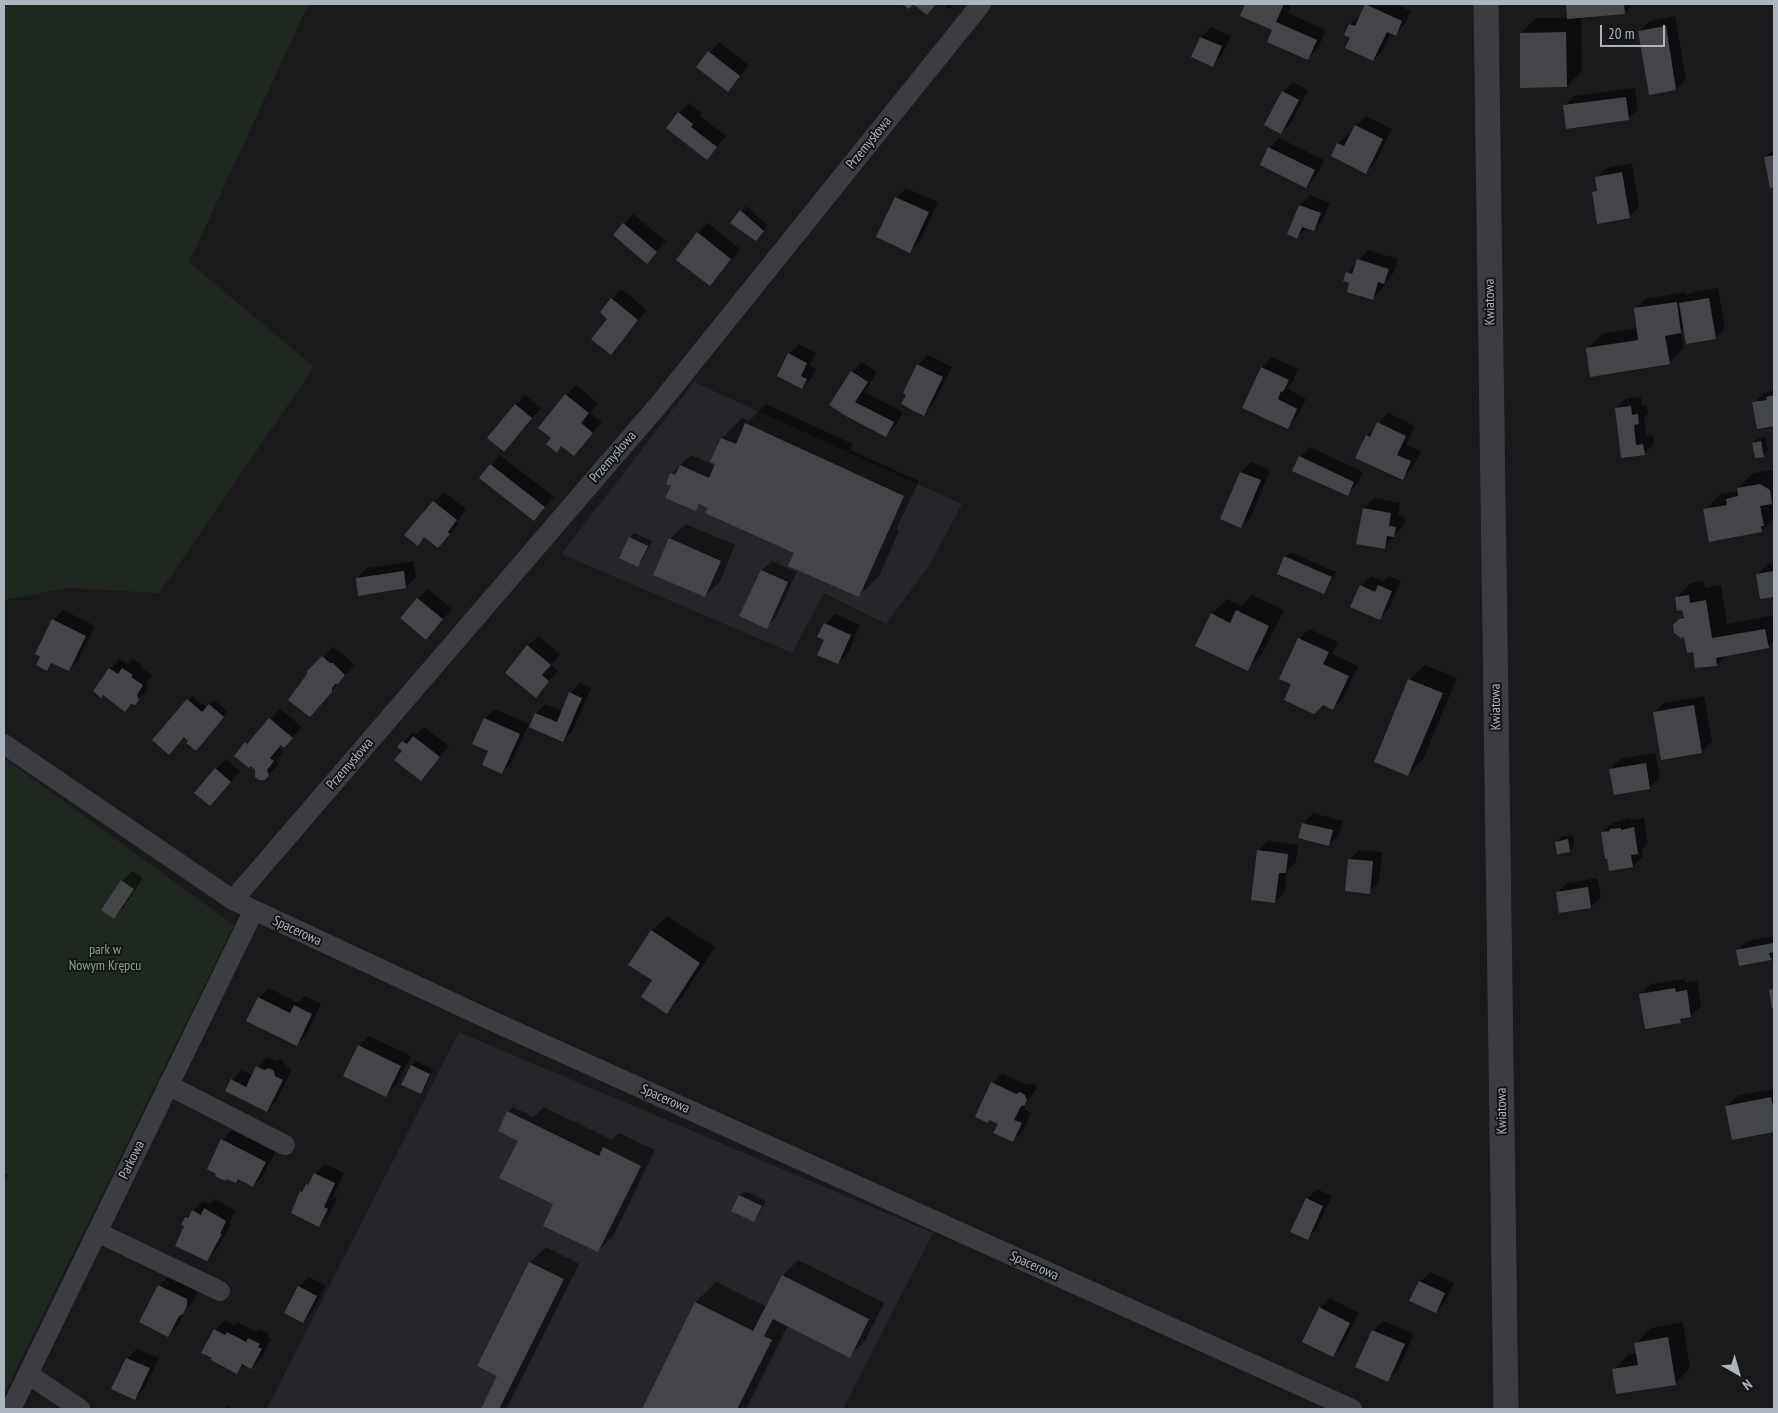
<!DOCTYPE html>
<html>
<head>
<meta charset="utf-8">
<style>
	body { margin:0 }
	#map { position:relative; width:1778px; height:1413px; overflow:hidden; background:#1a1a1d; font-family:"PT Sans Narrow",sans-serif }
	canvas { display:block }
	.frame { position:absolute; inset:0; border:5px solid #acb4bd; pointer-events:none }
	.north { position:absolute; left:1713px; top:1348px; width:50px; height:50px; -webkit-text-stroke:4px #151518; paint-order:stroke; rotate:142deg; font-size:14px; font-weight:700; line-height:20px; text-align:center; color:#acb4bd }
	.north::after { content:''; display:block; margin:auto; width:18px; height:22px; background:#acb4bd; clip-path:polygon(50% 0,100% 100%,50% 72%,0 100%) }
	.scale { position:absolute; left:1600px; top:25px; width:65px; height:22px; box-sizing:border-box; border:2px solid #acb4bd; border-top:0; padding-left:6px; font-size:15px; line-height:18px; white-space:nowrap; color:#acb4bd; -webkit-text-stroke:4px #151518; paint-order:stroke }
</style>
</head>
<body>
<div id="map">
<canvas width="1778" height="1413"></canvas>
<div class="frame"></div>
<div class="north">N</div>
<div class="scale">20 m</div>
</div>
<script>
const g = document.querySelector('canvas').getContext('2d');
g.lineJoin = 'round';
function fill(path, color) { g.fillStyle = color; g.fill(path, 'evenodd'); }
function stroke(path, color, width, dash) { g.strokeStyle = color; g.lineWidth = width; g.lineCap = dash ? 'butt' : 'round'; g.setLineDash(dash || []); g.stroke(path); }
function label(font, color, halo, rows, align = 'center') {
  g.font = font + ' "PT Sans Narrow",sans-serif'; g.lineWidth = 4; g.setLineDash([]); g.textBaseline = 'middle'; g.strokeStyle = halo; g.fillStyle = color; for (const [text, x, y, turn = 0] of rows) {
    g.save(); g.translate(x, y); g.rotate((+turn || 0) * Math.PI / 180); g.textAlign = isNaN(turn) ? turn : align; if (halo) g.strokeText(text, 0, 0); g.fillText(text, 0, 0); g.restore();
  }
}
const built = new Path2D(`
	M694 382 962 504 929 566 886 624 824 593 792 653 561 554Z
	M459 1032 933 1233 843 1409 267 1408Z`);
const green = new Path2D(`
	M4 4H306L308 5 189 262 314 367 159 593 68 588 4 600Z
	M4 758 234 925 4 1394Z`);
const shadow = new Path2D(`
	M943 4H954L949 9Z
	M1246 4H1291L1288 13 1326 30 1318 48 1308 58 1274 30 1241 15Z
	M1367 4H1395L1411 11 1405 24 1395 34 1391 32 1383 50 1373 60 1352 37 1346 35 1350 24 1360 15Z
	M1567 4H1633L1625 12 1581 16 1582 71 1567 86 1521 33 1536 18H1568Z
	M1675 16 1686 79 1676 89 1650 93 1640 31 1650 21Z
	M1211 27 1231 36 1222 55 1212 65 1193 57 1201 37Z
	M719 42 749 65 728 91 697 67Z
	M1293 82 1308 90 1291 123 1281 133 1283 92Z
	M1635 88 1638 109 1628 119 1564 106 1574 96Z
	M689 103 702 113 700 116 726 136 707 158 679 113Z
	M1366 116 1392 129 1375 163 1365 172 1338 144 1348 134 1351 135 1356 126Z
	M1279 138 1324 160 1316 176 1306 186 1269 148Z
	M1774 152V186L1771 187 1766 157 1770 153Z
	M1632 163 1639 207 1629 217 1593 193 1598 188 1596 178 1606 168Z
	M906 188 938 202 920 241 910 251 896 198Z
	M1310 195 1330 203 1323 220 1314 230 1307 227 1297 237 1289 234 1300 205Z
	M746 206 767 225 760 235 732 222Z
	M633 214 666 241 647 262 624 224Z
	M708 223 740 249 710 285 698 233Z
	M1368 250 1398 259 1394 272 1385 282 1383 288 1373 298 1351 282 1347 273Z
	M1718 288 1725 328 1715 338 1684 328 1681 331 1684 348 1669 363 1587 349 1602 334 1638 328 1635 309 1645 299 1686 292 1687 296 1690 293Z
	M621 289 647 310 611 353 612 299Z
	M799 344 816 353 810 366 816 369 812 378 802 388 789 354Z
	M928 355 952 367 933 404 924 414 907 394 918 365Z
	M1272 357 1298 369 1293 381 1287 388 1306 399 1297 417 1287 427 1244 407 1262 367Z
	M862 362 877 372 864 392 903 412 896 425 886 435 846 415 852 372Z
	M576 385 598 403 590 413 602 422 574 455 562 445 556 451 552 437 566 395Z
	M1774 390V427L1754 403 1764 393Z
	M525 395 541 408 504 450 515 405Z
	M1641 397 1642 406 1647 405 1648 413 1644 418 1646 436 1653 435 1654 444 1644 454 1622 457 1616 408 1626 398Z
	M766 404 853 444 850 450 919 481 896 530 899 531 879 576 859 596 796 552 701 503 695 509 672 485 671 474 691 455 715 466 717 463 712 461 722 438 742 418 749 421Z
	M1388 413 1415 426 1406 445 1421 451 1412 468 1403 478 1367 436Z
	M1766 437 1768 451 1763 456 1753 443 1758 439Z
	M1310 447 1363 472 1357 484 1347 494 1300 457Z
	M500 455 554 497 534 519 491 465Z
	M1251 462 1270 470 1251 517 1241 527 1222 519 1241 472Z
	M1774 470V518L1761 531 1705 510 1720 494 1735 492 1753 473Z
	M444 492 466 509 457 522 459 523 438 547 425 536 418 544 406 534Z
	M1374 498 1400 503 1398 516 1405 517 1404 525 1384 548 1364 508Z
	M686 524 735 545 720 581 705 596 670 539Z
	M634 533 652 541 642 561 638 565 630 538Z
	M1290 552 1336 572 1328 588 1324 593 1285 557Z
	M413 561 416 577 406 587 357 578 367 568Z
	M772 561 797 572 776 617 766 627 762 570Z
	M1774 563V595L1761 597 1758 574 1768 564Z
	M1371 576 1383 581 1389 576 1401 581 1389 608 1380 618 1361 586Z
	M1704 581 1705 588 1721 585 1727 624 1774 615V641L1768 647 1726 655 1717 664 1694 651 1680 620 1684 615 1683 608 1676 598 1691 583Z
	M428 589 452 609 426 638 418 599Z
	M1252 595 1284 610 1262 654 1247 669 1212 614 1227 599 1242 606Z
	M63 610 95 626 78 660 69 670 54 662 47 669 53 620Z
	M835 614 860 625 848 653 838 663 825 640V624Z
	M1309 629 1338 642 1332 654 1358 666 1343 698 1333 708 1281 678 1299 639Z
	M538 636 560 654 551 665 558 671 535 696 528 646Z
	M333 647 343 654 354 665 319 705 308 675 309 671Z
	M120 659 128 664 133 659 142 665 140 667 152 675 146 684 148 689 145 693 125 710 104 694 95 691 110 669Z
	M1425 665 1457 678 1423 759 1408 774 1409 680Z
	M580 683 591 688 573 730 563 740 531 726 536 713 546 704 563 711 570 693Z
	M192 696 207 708 214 700 228 712 200 745 190 741 184 736 188 700Z
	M1704 696 1712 741 1702 751 1654 713 1664 703Z
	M280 709 302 727 284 746 282 744 279 748 283 751 277 759 278 765 265 779 257 769 235 756Z
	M495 709 529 724 511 763 501 773 490 751 485 718Z
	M424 727 449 746 421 779 403 750 399 747 413 732 416 734Z
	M1655 753 1660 777 1650 787 1610 769 1620 759Z
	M226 759 240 771 220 794 216 769Z
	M1313 813 1343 821 1339 835 1329 845 1300 837 1303 823Z
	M1630 818 1631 820 1644 818 1648 843 1642 849 1643 856 1633 866 1602 833 1612 823Z
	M1573 835 1574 846 1570 851 1556 842 1561 837Z
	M1268 841 1298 845 1296 862 1287 870 1285 892 1275 902 1258 851Z
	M1359 850 1382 852 1379 882 1369 892 1349 860Z
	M132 871 143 878 124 907 114 917 122 881Z
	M1597 878 1601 897 1591 907 1557 893 1567 883Z
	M667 916 715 947 682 997 667 1012 653 980 652 931Z
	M1774 936V955L1770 959 1737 951 1747 941Z
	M1685 979 1686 983 1697 981 1701 1006 1691 1016 1685 1017 1681 1022 1646 1027 1641 994 1651 984Z
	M269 988 298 1003 305 996 321 1004 306 1035 296 1045 259 998Z
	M369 1036 411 1056 396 1085 386 1095 359 1046Z
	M267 1057 275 1061 280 1059 283 1061 285 1066 292 1070 276 1101 266 1111 232 1080 242 1070 253 1076 257 1067Z
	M416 1061 433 1069 425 1088 420 1092 412 1066Z
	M1002 1073 1027 1085 1031 1083 1035 1085 1037 1089 1028 1100 1024 1109 1031 1113 1023 1131 1013 1141 1000 1123 990 1119 987 1122 993 1083Z
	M1774 1089V1131L1733 1139 1727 1106 1737 1096Z
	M513 1107 533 1117 544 1107 612 1140 619 1133 655 1150 613 1236 598 1251 557 1199 519 1140 508 1112Z
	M232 1130 275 1152 263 1176 253 1186 239 1178 235 1182 222 1140Z
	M325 1164 344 1173 333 1197 337 1199 328 1216 318 1226 301 1192Z
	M4 1172 8 1175 4 1181Z
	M1317 1189 1332 1196 1317 1228 1307 1238V1199Z
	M744 1191 766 1201 758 1216 754 1220 732 1210 740 1195Z
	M215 1199 235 1211 229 1224H231L216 1250 206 1260 186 1226 183 1224 186 1217 203 1201 209 1204Z
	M546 1247 579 1264 506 1409H482L499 1376 478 1365 530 1262Z
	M798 1260 884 1303 865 1341 849 1356 788 1325 746 1409H643L696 1302 716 1282 767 1307 783 1275Z
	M1430 1272 1454 1283 1445 1302 1435 1312 1420 1282Z
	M169 1276 196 1289V1295L192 1303 186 1309 178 1325 168 1335 141 1321 159 1286Z
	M309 1277 326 1286 313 1311 303 1321 299 1287Z
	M1330 1298 1359 1313 1342 1346 1332 1356 1320 1308Z
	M225 1320 235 1325 237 1322 256 1332 259 1329 269 1334 267 1337 271 1339 261 1358 251 1368 244 1364 236 1372 215 1330Z
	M1383 1321 1414 1334 1398 1370 1388 1380 1373 1330Z
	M1683 1322 1690 1368 1675 1384 1614 1370 1629 1354 1637 1353 1636 1343 1651 1328Z
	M137 1349 159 1358 145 1388 135 1398 127 1358Z
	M227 1406 232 1409H223Z`);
const building = new Path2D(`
	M902 4H936L927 15 913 4 909 9Z
	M1245 4H1284L1276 22 1317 40 1308 60 1267 42 1272 30 1240 16Z
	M1365 4 1402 21 1396 36 1387 32 1373 61 1345 48 1350 38 1344 35 1349 24 1355 26Z
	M1566 4H1624L1625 14 1567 19Z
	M1666 26 1676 90 1649 95 1638 31Z
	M1566 32 1567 87 1520 88V33Z
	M1200 37 1222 46 1213 67 1191 57Z
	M708 51 740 76 728 92 696 67Z
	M1282 91 1299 100 1281 134 1264 125Z
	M1626 97 1629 120 1566 129 1563 105Z
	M678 112 693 124 691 127 717 147 707 160 666 128Z
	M1355 125 1383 139 1366 174 1331 156 1337 143 1344 146Z
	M1268 147 1315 170 1306 188 1260 165Z
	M1774 155V187L1770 188 1764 157Z
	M1622 172 1630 218 1597 224 1592 192 1597 191 1595 177Z
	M895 197 929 212 910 253 876 237Z
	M1299 205 1321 213 1314 231 1302 227 1297 239 1287 234Z
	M740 210 764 231 756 241 730 223Z
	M623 223 657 252 647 264 613 235Z
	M697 232 731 259 710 286 676 260Z
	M1357 259 1389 269 1384 284 1378 282 1373 300 1347 292 1349 283 1343 281 1346 272 1352 274Z
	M611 298 638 320 611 355 591 339 607 319 600 312Z
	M1709 298 1716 339 1686 344 1679 303Z
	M1677 302 1681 333 1665 336 1670 364 1590 377 1586 348 1638 340 1634 308Z
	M788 353 807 363 801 376 807 379 802 389 777 376Z
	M917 364 943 377 924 416 901 404 906 395 903 393Z
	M1261 367 1289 380 1283 392 1281 391 1278 399 1297 409 1288 429 1242 408Z
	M851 371 868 382 855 402 894 422 886 437 846 416 829 405Z
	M565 394 589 413 581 423 593 433 574 456 561 446 557 453 546 444 551 438 538 428Z
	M1774 395V426L1757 429 1752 402 1767 400 1766 397Z
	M515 404 532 418 504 452 487 438Z
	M1631 406 1632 415 1638 414 1639 424 1634 425 1636 445 1643 444 1645 455 1621 458 1615 408Z
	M1377 422 1406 436 1397 455 1411 461 1403 480 1355 458 1366 435 1370 437Z
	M745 423 904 496 859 597 788 566 794 553 705 513 708 508 699 504 696 511 665 498 671 486 666 484 670 473 675 475 680 465 709 478 715 464 710 462 721 438 736 444Z
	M1761 441 1764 457 1755 458 1752 443Z
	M1299 456 1354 482 1348 496 1292 471Z
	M490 464 545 507 534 521 479 478Z
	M1240 472 1261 480 1241 528 1220 519Z
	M1760 484 1770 490 1772 504 1760 506 1764 526H1761L1762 532 1709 542 1703 509 1727 505 1726 499 1738 496 1737 488Z
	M433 501 457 520 448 532 450 534 438 548 424 537 418 546 404 535Z
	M1363 508 1391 513 1389 526 1396 527 1394 537 1387 536 1385 549 1356 544Z
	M629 537 648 546 638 567 619 558Z
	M669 538 721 561 705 597 653 575Z
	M1284 556 1332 577 1324 594 1277 574Z
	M761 570 788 582 767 629 739 616Z
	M404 571 406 588 358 596 356 578Z
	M1774 571V597L1760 599 1756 574Z
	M1360 585 1375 592 1378 585 1392 591 1380 620 1350 607Z
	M1689 595 1690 603 1706 600 1712 638 1765 629 1769 648 1716 658 1717 666 1695 668 1693 652 1687 653 1684 637 1681 638 1674 633 1673 625 1679 619 1684 618 1682 610 1677 611 1675 597Z
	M417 598 443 619 426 640 400 618Z
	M1236 610 1269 626 1248 671 1195 646 1211 613 1230 623Z
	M52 619 86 636 69 671 51 663 47 671 36 665 40 657 35 654Z
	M824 623 851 635 838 664 817 655 824 640 817 637Z
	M1298 638 1329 652 1323 664 1349 676 1333 710 1323 705 1314 714 1284 700 1291 684 1279 679Z
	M527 645 551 665 542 675 549 681 536 698 505 673Z
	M322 656 330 663H333L345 675 338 684H335L332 688V692L310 717 288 700 307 674V671Z
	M109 668 118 674 122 668 133 675 131 677 143 685 137 695 139 700 135 705 131 704 125 712 103 695 101 698 93 691Z
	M1408 679 1443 693 1408 776 1374 762Z
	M569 692 582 698 563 742 529 727 535 713 557 722Z
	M187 699 202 712 209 704 224 717 196 751 186 743 188 741 184 737 169 755 152 740Z
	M1694 705 1702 753 1661 760 1653 712Z
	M269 718 293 738 284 748 281 745 270 758 274 761 267 770 269 776 265 780H259L255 777V770L251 766 249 768 234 756 245 742 247 744Z
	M484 718 520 734 502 774 482 765 488 751 472 744Z
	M413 736 440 757 421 781 394 760 402 751 397 747 402 741 407 744Z
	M1646 763 1650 789 1614 795 1609 769Z
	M215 768 231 782 210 806 194 793Z
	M1302 823 1333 830 1329 846 1298 838Z
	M1634 827 1638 854 1631 855 1633 867 1609 871 1607 859H1605L1601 832 1610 831 1609 829 1621 828V830Z
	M1568 839 1570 852 1557 854 1555 842Z
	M1257 850 1288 854 1286 873H1279L1275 903 1251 900Z
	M1348 859 1373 861 1370 894 1345 891Z
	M121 880 134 889 114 919 101 910Z
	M1588 887 1591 908 1559 913 1556 892Z
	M651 930 700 963 667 1014 641 997 652 980 628 965Z
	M1773 943 1774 952 1769 953 1771 960 1739 966 1736 950Z
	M1675 988 1676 992 1687 990 1691 1017 1680 1019 1681 1023 1645 1029 1639 994Z
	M1774 989V1008H1772L1769 990Z
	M258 997 290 1013 294 1005 312 1014 297 1046 246 1021Z
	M358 1045 401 1066 386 1097 343 1076Z
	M411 1065 430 1074 421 1094 401 1085Z
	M256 1066 264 1070 269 1068 274 1071 275 1076 283 1080 267 1112 225 1091 231 1079 246 1087Z
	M991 1082 1016 1094 1020 1092 1025 1095 1027 1100 1025 1105 1021 1106 1014 1120 1022 1123 1013 1142 993 1133 998 1124 989 1120 988 1123 975 1117Z
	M1771 1097 1774 1111V1132L1732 1140 1725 1106Z
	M507 1111 599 1156 603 1147 641 1166 598 1252 543 1226 553 1204 499 1178 518 1141 498 1131Z
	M221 1139 266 1162 253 1187 238 1179 236 1183 226 1179 225 1181 215 1176 216 1174 207 1169Z
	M314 1173 335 1183 324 1207 328 1209 319 1227 291 1213 300 1191 302 1192 306 1184 308 1185Z
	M739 1195 762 1206 754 1222 731 1211Z
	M1306 1198 1323 1206 1308 1240 1290 1232Z
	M204 1208 226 1221 220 1234H222L207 1261 175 1246 184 1226 181 1225 185 1217 188 1218 192 1210 201 1215Z
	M529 1262 564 1279 499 1409H481L497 1376 477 1366Z
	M782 1275 869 1319 850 1358 773 1319 764 1336 772 1340 737 1409H642L695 1302 753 1331Z
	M1419 1281 1445 1293 1436 1313 1409 1301Z
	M158 1285 187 1299V1306L183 1314 179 1316 168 1337 139 1322Z
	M298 1286 317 1296 303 1323 284 1313Z
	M1319 1307 1350 1323 1333 1357 1302 1342Z
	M214 1329 225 1335 227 1332 246 1342 248 1338 260 1344 258 1347 262 1349 251 1369 242 1364 237 1374 211 1360 212 1358 201 1353Z
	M1372 1330 1405 1344 1388 1382 1355 1367Z
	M1668 1337 1676 1385 1616 1394 1612 1369 1638 1365 1634 1343Z
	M126 1358 150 1368 135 1400 111 1389Z`);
const minor = new Path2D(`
	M4 744 233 900 254 910 490 1020 1352 1409
	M233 900 661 402 981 4
	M168 1085 285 1145
	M97 1232 220 1291
	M28 1374 80 1409
	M11 1409 254 910`);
const tertiary = new Path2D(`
	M1486 4 1506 1409`);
const streetNames = [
	["Przemysłowa",869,143,-51],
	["Kwiatowa",1490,302,-91],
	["Przemysłowa",613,457,-49],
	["Kwiatowa",1496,707,-91],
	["Przemysłowa",350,764,-49],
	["Spacerowa",297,931,25],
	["Spacerowa",665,1099,24],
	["Kwiatowa",1502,1111,-91],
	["Parkowa",132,1160,-64],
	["Spacerowa",1034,1266,24]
];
const parkNames = [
	["park w",105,950],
	["Nowym Krępcu",105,966]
];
fill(built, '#26262a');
fill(green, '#1f281f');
fill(shadow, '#0007');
fill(building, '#44454a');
stroke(minor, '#3b3d42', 20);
stroke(tertiary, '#3b3d42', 25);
label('14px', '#acb4bd', '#151518', streetNames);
label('14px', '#85a981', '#151518', parkNames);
</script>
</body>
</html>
